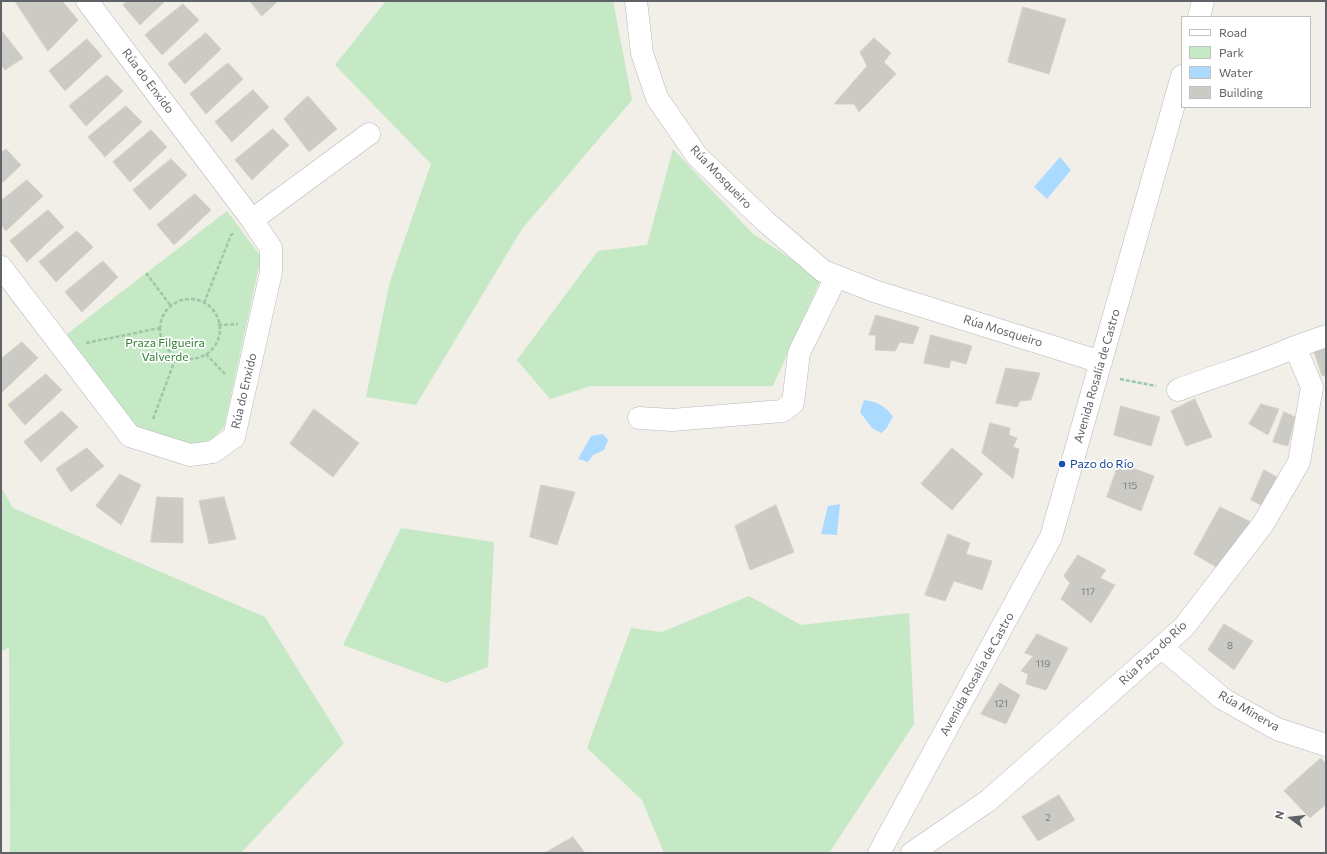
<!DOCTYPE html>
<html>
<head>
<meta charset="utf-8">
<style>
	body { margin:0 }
	#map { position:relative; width:1327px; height:854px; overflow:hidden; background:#f1efe8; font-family:Commissioner,sans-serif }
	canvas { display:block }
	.frame { position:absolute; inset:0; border:2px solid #5f6368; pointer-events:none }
	.legend { position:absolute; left:1181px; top:16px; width:130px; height:92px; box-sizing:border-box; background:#fff; border:1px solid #bfc1c3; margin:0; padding:5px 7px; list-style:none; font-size:12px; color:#5f6368 }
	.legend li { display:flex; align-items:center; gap:8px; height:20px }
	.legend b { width:20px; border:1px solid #bfc1c3 }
	.north { position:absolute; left:1271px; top:798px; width:40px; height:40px; -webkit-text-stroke:3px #fff; paint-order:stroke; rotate:285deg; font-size:11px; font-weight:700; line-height:16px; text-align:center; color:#5f6368 }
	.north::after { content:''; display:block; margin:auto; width:14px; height:18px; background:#5f6368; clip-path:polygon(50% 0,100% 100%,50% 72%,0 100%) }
</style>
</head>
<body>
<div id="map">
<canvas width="1327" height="854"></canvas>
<div class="frame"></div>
<ul class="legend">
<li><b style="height:5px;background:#fff"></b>Road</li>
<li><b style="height:11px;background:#c5e8c5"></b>Park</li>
<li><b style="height:11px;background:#aadaff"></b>Water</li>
<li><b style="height:11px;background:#cccac5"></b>Building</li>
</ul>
<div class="north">N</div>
</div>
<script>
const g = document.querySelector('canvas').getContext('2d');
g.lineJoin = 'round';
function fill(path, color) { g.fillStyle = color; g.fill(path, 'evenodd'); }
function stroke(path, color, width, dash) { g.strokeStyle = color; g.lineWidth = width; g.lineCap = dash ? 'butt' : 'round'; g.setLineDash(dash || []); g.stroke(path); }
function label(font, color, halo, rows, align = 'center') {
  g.font = font + ' Commissioner,sans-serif'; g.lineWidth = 3.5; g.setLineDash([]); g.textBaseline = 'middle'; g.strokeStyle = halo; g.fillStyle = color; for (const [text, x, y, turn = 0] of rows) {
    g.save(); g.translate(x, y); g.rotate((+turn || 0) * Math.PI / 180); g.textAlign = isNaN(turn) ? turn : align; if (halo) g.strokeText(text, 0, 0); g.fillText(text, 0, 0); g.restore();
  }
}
const green = new Path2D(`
	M386 1H613L632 100 522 229 416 405 366 397 390 281 431 164 335 65Z
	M673 149 752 233 821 279 773 386H591L550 399 517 360 598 251 647 245Z
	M227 211 261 257 224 427 211 440 194 446 133 428 63 337Z
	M1 487 13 508 265 617 344 743 241 853H10L9 647 1 652Z
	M401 528 494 542 488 667 446 683 343 645Z
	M749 596 801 625 909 613 914 724 829 853H664L642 800 587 748 631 628 662 632Z`);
const water = new Path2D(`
	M1060 157 1071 170 1047 199 1034 187Z
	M864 400C877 402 885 405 893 417L886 429 881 433 872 428 860 412Z
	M603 434 608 440 604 450 593 455 588 462 578 459 591 436Z
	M840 504 837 535 821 534 828 506Z`);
const building = new Path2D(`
	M15 1H62L78 20 48 51Z
	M128 1H165L140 25 123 5Z
	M250 1H278L262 16Z
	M183 4 199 20 162 55 145 35Z
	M1023 7 1066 19 1049 74 1008 62Z
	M1 30 23 58 5 70 1 65Z
	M206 33 221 49 185 84 168 64Z
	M874 38 891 53 884 62 896 74 859 112 854 104H834L867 66 860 52Z
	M87 39 102 56 65 91 49 71Z
	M228 63 243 79 206 114 190 94Z
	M107 75 123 91 86 126 69 106Z
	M253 90 269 107 232 142 215 122Z
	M308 96 337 129 309 152 284 119Z
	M126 106 142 122 105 157 88 137Z
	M273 129 289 145 252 180 235 160Z
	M151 130 167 147 130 182 113 162Z
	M6 149 21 165 1 184V153Z
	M171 159 187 175 150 210 133 190Z
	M27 180 43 196 6 231 1 225V201Z
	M195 194 211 210 174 245 157 225Z
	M48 210 64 227 27 262 10 241Z
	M77 231 93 247 56 282 39 262Z
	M103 261 118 277 82 312 65 292Z
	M876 315 919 327 913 344 900 342 895 351 875 350 876 335H869Z
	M931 335 972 346 966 364 951 360 949 368 924 363Z
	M22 342 38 358 1 393V359Z
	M1326 345V375L1322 376 1313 349Z
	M1006 368 1040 373 1031 400 1020 401 1017 407 996 403Z
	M46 374 62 390 25 425 8 405Z
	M1195 399 1212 437 1186 446 1171 411Z
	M1261 404 1279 409 1268 435 1249 424Z
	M1121 406 1160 417 1151 446 1114 435Z
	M314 409 359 443 333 477 290 444Z
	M62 411 78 427 41 462 24 442Z
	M1284 412 1295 417 1288 446 1273 442Z
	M990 423 1010 428 1009 435 1017 438 1013 447 1019 449 1013 479 982 453Z
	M87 448 104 466 71 492 56 469Z
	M952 448 983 474 952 510 921 484Z
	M1119 463 1154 476 1141 511 1107 497Z
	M1264 470 1277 477 1261 505 1251 500Z
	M120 474 141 485 121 525 96 506Z
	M541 485 575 492 557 545 530 537Z
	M157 497 183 498V543L151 542Z
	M224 497 236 539 209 544 199 501Z
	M776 505 794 552 750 570 735 526Z
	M1220 507 1251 522 1218 568 1194 554Z
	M948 534 970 543 966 554 992 561 982 590 954 581 945 601 925 595Z
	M1078 555 1106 570 1100 578 1115 585 1091 623 1061 599 1070 583 1064 576Z
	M1224 624 1253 641 1234 670 1208 650Z
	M1037 634 1068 648 1046 690 1026 684 1028 674 1021 671 1033 656 1025 653Z
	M1000 683 1020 695 1006 724 981 714Z
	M1321 758 1326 764V804L1310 818 1284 791Z
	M1059 795 1075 820 1038 841 1022 817Z
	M573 837 585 853H545Z`);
const path = new Path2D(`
	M146 273 171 306
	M160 329a30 30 0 1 1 60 0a30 30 0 1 1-60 0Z
	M204 303 231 235 234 233
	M218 325 238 324
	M86 343 160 328
	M206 354 225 374
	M1120 379 1156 386
	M153 419 176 357`);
const minor = new Path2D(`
	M636 1 642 53 657 98 697 156 765 221 823 271 874 291 1101 362
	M1199 17 1203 1
	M252 220 369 134
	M1 267 130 436 190 455 213 452 234 437 271 272V248L252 220 87 1
	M1178 390C1217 375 1257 364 1295 347
	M639 418 672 420 782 411 793 403 799 353 836 277
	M1161 647 1223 699 1277 729 1326 745
	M879 853 1051 537 1182 76
	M912 853 989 800 1184 627 1263 524 1299 462 1312 387 1295 347 1326 336`);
const markers = [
	[1062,464,4,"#1a4fb4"]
];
const numberNames = [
	["115",1130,486],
	["117",1088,592],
	["8",1230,646],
	["119",1043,664],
	["121",1001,704],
	["2",1048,818]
];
const streetNames = [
	["Rúa do Enxido",148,81,53],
	["Rúa Mosqueiro",721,177,46],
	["Rúa Mosqueiro",1003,331,17],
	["Avenida Rosalía de Castro",1097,376,-74],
	["Rúa do Enxido",244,391,-77],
	["Rúa Pazo do Río",1153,653,-43],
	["Avenida Rosalía de Castro",977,674,-61],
	["Rúa Minerva",1249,711,30]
];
const parkNames = [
	["Praza Filgueira",165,343],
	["Valverde",165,357]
];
const transitNames = [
	["Pazo do Río",1070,464]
];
fill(green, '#c5e8c5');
fill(water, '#aadaff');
fill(building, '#cccac5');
stroke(building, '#d6d1c6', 1);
stroke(minor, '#b5b8bc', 23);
stroke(path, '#9cc7a9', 2.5, [4, 2]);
stroke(minor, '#fff', 22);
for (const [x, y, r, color] of markers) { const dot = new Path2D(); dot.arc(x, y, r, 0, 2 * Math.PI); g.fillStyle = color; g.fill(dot); stroke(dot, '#fff', 1.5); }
label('10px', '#7a7d7f', null, numberNames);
label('12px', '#5f6368', '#fff', streetNames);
label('12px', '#348238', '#fff', parkNames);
label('12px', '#164399', '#fff', transitNames, 'left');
</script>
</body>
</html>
